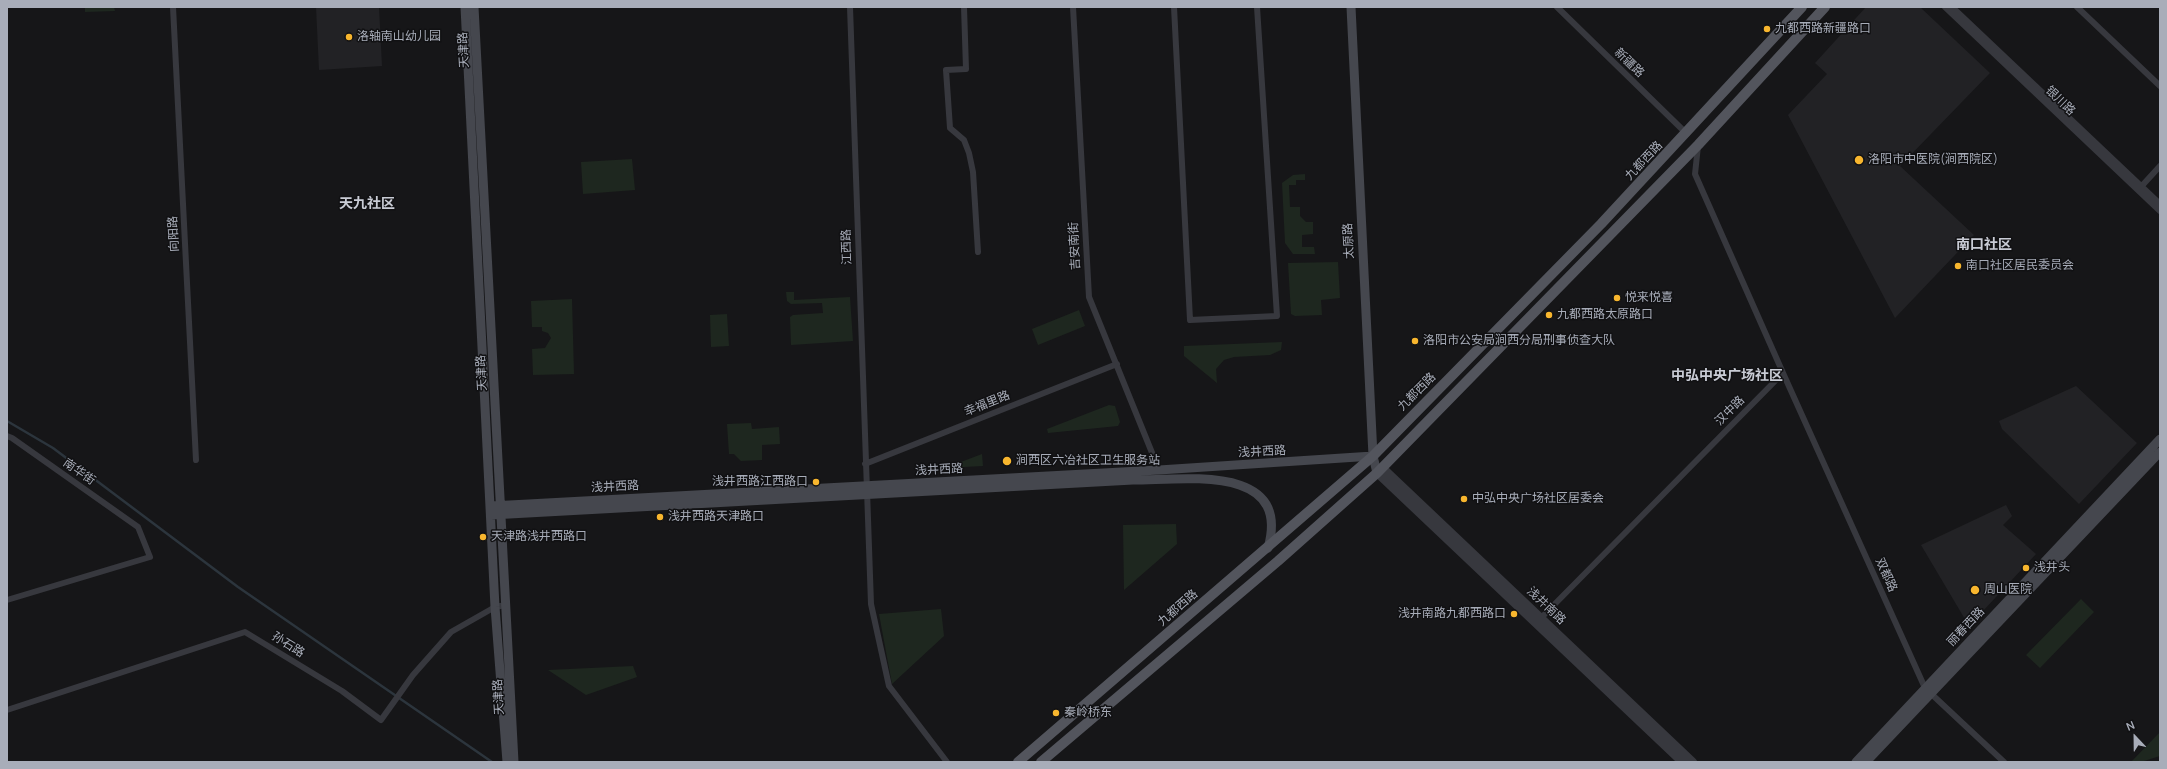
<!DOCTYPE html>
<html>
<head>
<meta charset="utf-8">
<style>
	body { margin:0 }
	#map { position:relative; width:2167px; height:769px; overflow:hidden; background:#161618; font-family:Manrope,sans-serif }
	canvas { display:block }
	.frame { position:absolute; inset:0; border:8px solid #a8adb9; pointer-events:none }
	.north { position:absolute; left:2115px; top:717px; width:40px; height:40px; -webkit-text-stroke:3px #111113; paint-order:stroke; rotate:338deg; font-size:11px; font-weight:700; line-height:16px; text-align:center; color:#a8adb9 }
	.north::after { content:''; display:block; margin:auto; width:14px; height:18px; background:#a8adb9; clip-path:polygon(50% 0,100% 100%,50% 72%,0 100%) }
</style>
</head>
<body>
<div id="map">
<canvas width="2167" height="769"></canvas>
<div class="frame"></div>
<div class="north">N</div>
</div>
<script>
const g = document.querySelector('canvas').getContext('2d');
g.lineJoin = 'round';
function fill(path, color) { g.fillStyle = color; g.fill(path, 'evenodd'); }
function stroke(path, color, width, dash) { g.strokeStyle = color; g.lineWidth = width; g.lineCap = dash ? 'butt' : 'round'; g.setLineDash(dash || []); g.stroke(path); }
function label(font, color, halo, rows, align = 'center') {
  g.font = font + ' Manrope,"Noto Sans SC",sans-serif'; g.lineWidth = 3; g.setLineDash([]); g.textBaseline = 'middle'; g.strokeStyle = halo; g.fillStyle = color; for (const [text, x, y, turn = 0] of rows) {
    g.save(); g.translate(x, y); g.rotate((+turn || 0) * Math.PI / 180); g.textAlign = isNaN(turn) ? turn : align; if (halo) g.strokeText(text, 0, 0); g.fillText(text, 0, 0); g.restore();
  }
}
const built = new Path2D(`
	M316 7H379L382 66 319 70Z
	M1866 7H1920L1990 73 1900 166 1974 235 1895 318 1788 115 1827 74 1815 63Z
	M2076 386 2137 443 2079 504 2002 429 1999 421Z
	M2006 505 2012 516 2003 525 2036 554 1969 626 1921 545Z`);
const green = new Path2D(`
	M85 7H114L115 11 85 12Z
	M632 159 635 190 583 194 581 162Z
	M1305 174V180H1296V185H1289L1290 207H1300V216L1306 222H1313V234L1302 235V247H1314L1315 254H1293L1285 243 1282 183 1293 175Z
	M1338 262 1340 298 1321 300 1322 315 1295 316 1291 314 1288 263Z
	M786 292H794V300L850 297 853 341 791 345 790 317 793 315 823 313 822 303 791 304 787 301Z
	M572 299 574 374 533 375 532 349 545 348 551 338 548 333 542 331V327H532L531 301Z
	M1079 310 1085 326 1038 345 1032 329Z
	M727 314 729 346 711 347 710 315Z
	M1282 342 1281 350 1270 355 1234 357 1224 360 1216 369 1217 383 1184 356V346Z
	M1109 405 1115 406 1120 422 1118 426 1048 433 1047 429Z
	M751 423 752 429 779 427 780 444 762 445V460L741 461 734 454H729L727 424Z
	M982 454 983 466 945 468Z
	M1176 524 1177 544 1124 590 1123 525Z
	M2081 599 2094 612 2040 668 2026 655Z
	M941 609 944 636 892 684 879 614Z
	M633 666 637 677 586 695 548 670Z
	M2160 732V756L2141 762H2131Z`);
const stream = new Path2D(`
	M7 421 53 448 238 587 492 762`);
const minor = new Path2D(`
	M173 7 196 460
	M850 7 871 604 889 686 947 762
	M964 7 966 69 946 70 950 128 964 140 969 153 973 172 978 252
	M1073 7 1089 297 1159 470
	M1174 7 1190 320 1277 316 1257 7
	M1557 7 1687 134
	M1945 7 2160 211
	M1952 7 2160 204
	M2077 7 2160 86
	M2139 189 2160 166
	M1783 373 1925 688 2004 762
	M7 436 12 438 138 527 150 557 7 600
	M865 464 1117 364
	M1539 620 1783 373 1695 174 1698 146
	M7 710 245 632 342 691 381 720 413 675 451 632 495 607 506 605`);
const tertiary = new Path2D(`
	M1383 468 1693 762
	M1377 473 1682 762`);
const secondary = new Path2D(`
	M465 7 495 607 507 762
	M474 7 514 762
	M1351 7 1373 456 1377 473
	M491 506 1159 470 1373 456
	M491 515 1133 480C1184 480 1292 463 1268 548
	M1856 762 2160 439
	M1866 762 2160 452`);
const primary = new Path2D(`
	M1018 762 1373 456 1601 224 1802 7
	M1041 762 1278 561 1377 473 1698 145 1825 7`);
const markers = [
	[1767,29,4,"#f8b62e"],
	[349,37,4,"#f8b62e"],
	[1859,160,5,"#f8b62e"],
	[1958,266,4,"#f8b62e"],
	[1617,298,4,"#f8b62e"],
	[1549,315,4,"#f8b62e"],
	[1415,341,4,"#f8b62e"],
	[1007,461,5,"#f8b62e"],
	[816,482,4,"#f8b62e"],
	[1464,499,4,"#f8b62e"],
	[660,517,4,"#f8b62e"],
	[483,537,4,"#f8b62e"],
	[2026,568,4,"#f8b62e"],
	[1975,590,5,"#f8b62e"],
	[1514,614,4,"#f8b62e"],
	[1056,713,4,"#f8b62e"]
];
const poiNames = [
	["九都西路新疆路口",1775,29],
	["洛轴南山幼儿园",357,37],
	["洛阳市中医院(涧西院区)",1868,160],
	["南口社区居民委员会",1966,266],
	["悦来悦喜",1625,298],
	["九都西路太原路口",1557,315],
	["洛阳市公安局涧西分局刑事侦查大队",1423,341],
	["涧西区六冶社区卫生服务站",1016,461],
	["浅井西路江西路口",808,482,"right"],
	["中弘中央广场社区居委会",1472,499],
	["浅井西路天津路口",668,517],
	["天津路浅井西路口",491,537],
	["浅井头",2034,568],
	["周山医院",1984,590],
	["浅井南路九都西路口",1506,614,"right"],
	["秦岭桥东",1064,713]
];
const streetNames = [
	["天津路",464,50,-93],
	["新疆路",1629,63,44],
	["银川路",2060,101,44],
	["九都西路",1644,161,-47],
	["向阳路",174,234,-93],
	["太原路",1349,241,-93],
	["吉安南街",1075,246,-93],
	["江西路",847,247,-92],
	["天津路",482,373,-93],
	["九都西路",1417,392,-45],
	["幸福里路",987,404,-22],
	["汉中路",1730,411,-45],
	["浅井西路",1262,452,-3],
	["浅井西路",939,470,-3],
	["南华街",79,472,35],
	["浅井西路",615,487,-3],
	["双都路",1886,575,66],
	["浅井南路",1546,606,43],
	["九都西路",1178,608,-41],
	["丽春西路",1966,627,-47],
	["孙石路",288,645,32],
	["天津路",499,697,-93]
];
const quarterNames = [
	["天九社区",367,204],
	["南口社区",1984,245],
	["中弘中央广场社区",1727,376]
];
fill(built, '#222225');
fill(green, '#1e271f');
stroke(stream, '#2c353d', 2.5);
stroke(minor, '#37383e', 6);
stroke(tertiary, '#37383e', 8);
stroke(secondary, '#45474e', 9);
stroke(primary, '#53555d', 10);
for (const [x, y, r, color] of markers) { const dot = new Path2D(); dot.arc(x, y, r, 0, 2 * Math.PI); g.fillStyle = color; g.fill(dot); stroke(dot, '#111113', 1.5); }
label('12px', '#a8adb9', '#111113', poiNames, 'left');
label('12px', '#a8adb9', '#111113', streetNames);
label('bold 14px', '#c9ccd5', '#111113', quarterNames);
</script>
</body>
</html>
